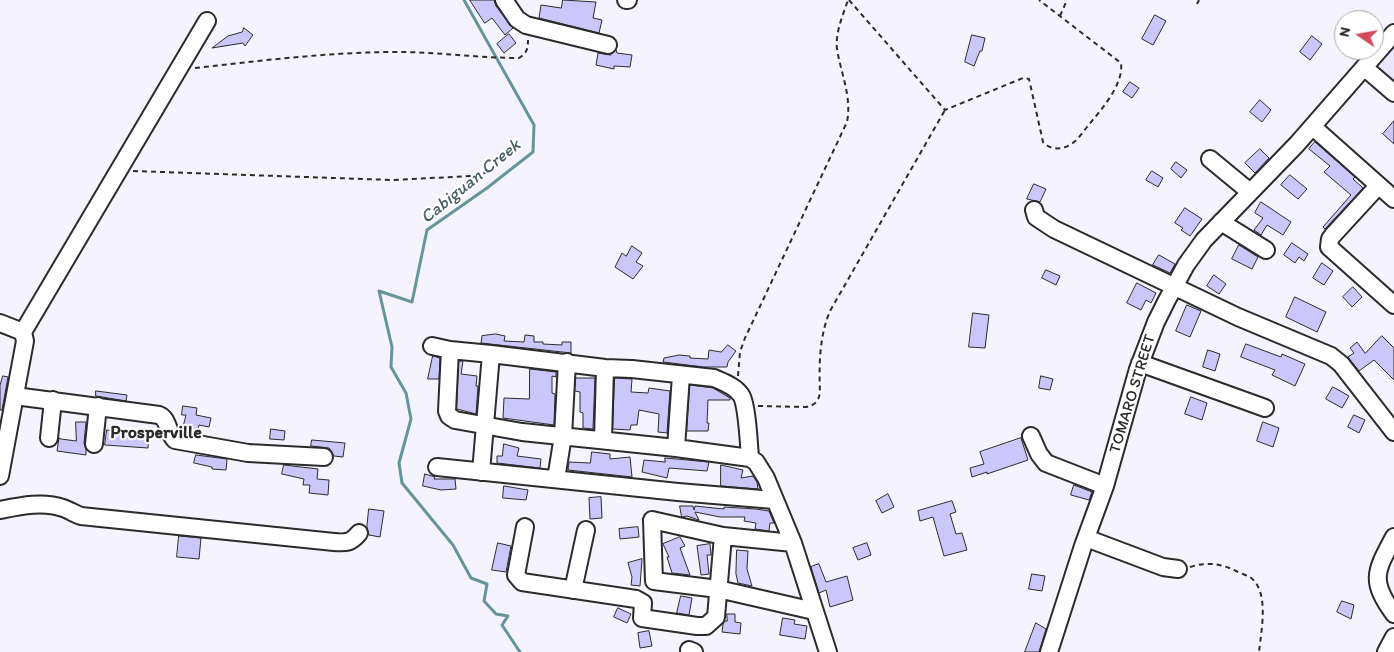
<!DOCTYPE html>
<html>
<head>
<meta charset="utf-8">
<style>
	body { margin:0 }
	#map { position:relative; width:1394px; height:652px; overflow:hidden; background:#f5f4fe; font-family:Itim,sans-serif }
	canvas { display:block }
	.north { position:absolute; left:1334px; top:10px; width:50px; height:50px; box-sizing:border-box; background:#fff; border:1px solid #aaa; border-radius:50%; rotate:282deg; font-size:14px; font-weight:700; line-height:20px; text-align:center; color:#2b2b2b }
	.north::after { content:''; display:block; margin:auto; width:18px; height:22px; background:#d1495b; clip-path:polygon(50% 0,100% 100%,50% 72%,0 100%) }
</style>
</head>
<body>
<div id="map">
<canvas width="1394" height="652"></canvas>
<div class="north">N</div>
</div>
<script>
const g = document.querySelector('canvas').getContext('2d');
g.lineJoin = 'round';
function fill(path, color) { g.fillStyle = color; g.fill(path, 'evenodd'); }
function stroke(path, color, width, dash) { g.strokeStyle = color; g.lineWidth = width; g.lineCap = dash ? 'butt' : 'round'; g.setLineDash(dash || []); g.stroke(path); }
function label(font, color, halo, rows, align = 'center') {
  g.font = font + ' Itim,sans-serif'; g.lineWidth = 4; g.setLineDash([]); g.textBaseline = 'middle'; g.strokeStyle = halo; g.fillStyle = color; for (const [text, x, y, turn = 0] of rows) {
    g.save(); g.translate(x, y); g.rotate((+turn || 0) * Math.PI / 180); g.textAlign = isNaN(turn) ? turn : align; if (halo) g.strokeText(text, 0, 0); g.fillText(text, 0, 0); g.restore();
  }
}
const built = new Path2D(`
	M1394 46V87L1375 70Z`);
const stream = new Path2D(`
	M464 0 534 125 533 152 487 188 427 230 412 302 379 291 392 347 391 367 406 393 411 419 399 463 402 483 453 545 471 578 487 584 484 601 496 614 508 616 502 625 520 652`);
const building = new Path2D(`
	M470 0H494L496 6 513 28 505 35 492 18 485 23Z
	M563 0 596 2 593 18 602 20 599 33 539 18 541 5 561 8Z
	M1155 15 1166 21 1153 45 1142 39Z
	M244 28 253 35 245 46 243 43 212 48 228 36 242 32Z
	M509 34 516 43 504 53 497 44Z
	M972 35 985 38 982 51H980L974 66 965 62Z
	M1312 36 1322 44 1310 60 1300 52Z
	M616 50 617 53 632 55 630 67 614 66V69L596 65 598 53 610 55Z
	M1130 82 1139 88 1132 98 1123 92Z
	M1260 100 1271 110 1262 122 1250 112Z
	M1394 121V144L1383 134Z
	M1315 142 1355 177 1353 179 1363 188 1325 229 1323 227 1351 195 1324 172 1330 166 1309 149Z
	M1260 149 1269 158 1255 173 1245 163Z
	M1176 162 1187 170 1181 178 1171 169Z
	M1152 171 1163 178 1158 187 1146 180Z
	M1290 175 1307 189 1298 199 1281 185Z
	M1034 184 1046 189 1040 202 1027 199Z
	M1261 202 1291 222 1283 235 1267 225 1261 235 1254 230 1263 218 1255 213Z
	M1185 208 1202 219 1190 236 1181 230 1183 228 1175 223Z
	M1292 243 1308 254 1304 261 1299 257 1295 263 1284 255Z
	M1239 245 1258 257 1252 269 1232 259Z
	M632 246 642 253 636 262 643 266 633 279 615 267 622 253 626 256Z
	M1159 255 1175 264 1170 273 1153 265Z
	M1322 263 1333 271 1324 285 1313 278Z
	M1046 270 1060 276 1056 285 1042 278Z
	M1214 275 1226 284 1219 294 1207 286Z
	M1137 283 1156 293 1151 303 1146 300 1141 310 1127 303Z
	M1353 287 1362 297 1352 307 1343 297Z
	M1295 297 1326 312 1317 332 1286 317Z
	M1187 305 1201 311 1190 337 1176 331Z
	M973 313 989 315 985 348 969 347Z
	M496 334 505 336 504 341 524 342 525 335 534 336V342H543V344L562 345V342H571V353L481 343 482 336Z
	M1382 336 1394 348V380L1374 360 1359 371 1348 357 1354 353 1350 348 1357 342 1365 353Z
	M1246 344 1281 357 1282 354 1305 364 1295 386 1272 375 1275 370 1241 357Z
	M728 345 736 351 728 362 727 367H704L663 362 664 358 679 355 690 356V358L708 359 709 350 721 352Z
	M1208 350 1220 354 1215 371 1203 367Z
	M433 356 440 358 439 379H428Z
	M459 361H463L461 374 477 376 476 386H478L476 414 457 409Z
	M530 369 556 372V377L552 376V393L555 394 554 425 503 418 504 398 529 399Z
	M3 376 8 377 2 410H0V386Z
	M1041 376 1053 379 1050 390 1039 388Z
	M576 378H595L593 429 583 428V413L580 412V392L575 391Z
	M615 378 632 379 631 392 648 393 649 388 670 391 667 433 658 432 659 414 639 410 637 425H631L630 430 613 429Z
	M690 385 713 388 730 398V400H708L707 423H709L708 431H687Z
	M1333 387 1349 396 1342 408 1326 399Z
	M96 391 127 395 126 401 96 396Z
	M1191 397 1207 403 1202 420 1185 414Z
	M183 406 197 408 196 415 211 418 209 427 199 425 197 434 182 431 186 415H182Z
	M1354 415 1365 420 1359 433 1348 427Z
	M76 422H86L84 443 86 450V455L57 451 59 438 61 439 76 441Z
	M1263 422 1279 428 1273 447 1257 441Z
	M271 429 285 431 284 440 270 439Z
	M107 430 149 436 148 448 105 445Z
	M1021 438 1028 460 987 474V472L972 477 970 468 984 464 980 452Z
	M312 440 345 443 343 457 334 456 329 448 311 446Z
	M504 444 519 448 517 456 541 459 540 468 497 463V456H502Z
	M592 452 610 454V459L630 457 632 477 568 470 569 462 590 463Z
	M196 455 227 459 226 470 212 469V467L194 463Z
	M665 458 709 462 707 471 669 468 667 478 642 472 644 460 665 462Z
	M284 465 318 469 317 479 329 480 328 495 309 493 310 485H303L304 479 282 474Z
	M721 465 743 470 741 478 753 476 757 482 758 489 721 486Z
	M425 474 435 477 434 479H455L456 489 441 490 423 486Z
	M1074 485 1092 492 1089 500 1071 495Z
	M504 486 528 490 526 500 503 498Z
	M888 494 894 507 882 513 876 501Z
	M601 497 602 518 590 519 589 498Z
	M952 501 956 512 950 514 956 534 962 533 967 550 944 556 933 517 920 521 918 511Z
	M680 506H693L694 510 695 506 724 509V507L756 509 769 511 774 523H770L769 531 755 529 756 523 744 521 745 517H720L695 512 699 520 687 516 682 517Z
	M369 509 384 511 380 537 369 535 367 527Z
	M638 527 639 537 620 539 619 529Z
	M179 536 201 538 199 559 177 557Z
	M680 537 685 546 680 548 690 575 672 573 667 557H669L663 544Z
	M498 543 511 546 506 572 492 570Z
	M867 543 871 555 858 560 853 548Z
	M710 544 711 555H707L709 574 701 575 697 546Z
	M737 550 748 551 747 569 752 586 738 583 736 574Z
	M642 559 640 586 631 585 632 577 628 563Z
	M819 564 826 582 847 576 853 600 830 607 826 590 819 593 811 567Z
	M1032 574 1045 576 1042 591 1029 589Z
	M681 596 692 598 689 615 677 613Z
	M1342 601 1354 605 1351 619 1337 612Z
	M618 608 631 614 627 623 614 617Z
	M727 614H735V622L741 623 740 634 722 632 723 624 725 621H727Z
	M783 618 795 620 794 624 807 626 805 639 780 635Z
	M1036 623 1046 629 1039 652H1025Z
	M649 631 652 646 640 648 638 633Z`);
const path = new Path2D(`
	M849 0 945 110 1023 78 1029 79 1043 142C1051 151 1065 150 1074 142 1079 138 1083 132 1087 127 1100 111 1124 85 1121 63L1039 0
	M1197 4 1199 0
	M1060 16 1067 0
	M195 68C258 61 322 53 386 52 431 51 475 58 519 58 527 53 528 49 528 40
	M133 171 392 180 472 176 489 172
	M738 376 740 352 745 338 847 122C852 97 841 74 837 49 835 33 843 15 848 0
	M758 406 806 407C815 405 818 402 820 393 819 366 819 337 830 311L945 110
	M1190 567C1206 562 1220 563 1236 571 1240 573 1246 575 1250 577 1270 591 1261 632 1259 652`);
const minor = new Path2D(`
	M504 0 517 19 526 25 608 45
	M626 0H628
	M1365 68 1394 93
	M1313 127 1394 199
	M1210 159 1250 192
	M1378 186 1333 235 1330 239 1329 247 1394 305
	M1034 210 1036 217 1054 229 1238 317 1331 356 1341 364 1394 432
	M1221 222 1266 250
	M0 323 23 332
	M432 346 450 350 491 354
	M450 350 447 411 449 416 455 420 522 432 676 448 750 458 756 462 766 478 793 543 828 652
	M1140 363 1265 408
	M15 396 159 415C169 419 167 432 175 440L248 453 324 457
	M1031 436 1039 454 1046 463 1105 486
	M49 438 53 400
	M603 440 605 368
	M94 444 98 406
	M676 448 681 375
	M437 467 678 492 774 500
	M481 472 491 354 605 368 632 369 714 378C723 382 735 386 741 395 747 404 749 445 750 458
	M0 476 25 341 23 332 207 21
	M556 479 563 436 567 362
	M0 510C20 506 43 501 63 508 69 510 75 514 81 516L334 542C346 543 351 543 359 533
	M525 527 516 575 522 582 636 599 643 603 642 618 697 626H706L716 617 723 536
	M1394 537C1376 571 1369 580 1394 614
	M1086 538 1163 567 1178 569
	M793 543 723 536 652 520 654 581 718 589 814 611
	M573 590 586 530
	M689 650 694 652
	M1049 652 1083 546 1105 486 1138 369 1156 322 1167 300 1186 265 1204 240 1297 144 1394 33
	M1386 652 1394 637`);
const streetNames = [
	["TOMARO STREET",1133,394,-73]
];
const waterNames = [
	["Cabiguan Creek",471,182,-39]
];
const neighbourhoodNames = [
	["Prosperville",156,433]
];
fill(built, '#e9e6fd');
stroke(stream, '#65959b', 3);
fill(building, '#ccc7fa');
stroke(building, '#2b2b2b', 1);
stroke(minor, '#2b2b2b', 20);
stroke(path, '#2b2b2b', 2, [5, 4]);
stroke(minor, '#fff', 16);
label('16px', '#2b2b2b', '#fff', streetNames);
label('italic 18px', '#486063', '#fff', waterNames);
label('bold 18px', '#2b2b2b', '#fff', neighbourhoodNames);
</script>
</body>
</html>
